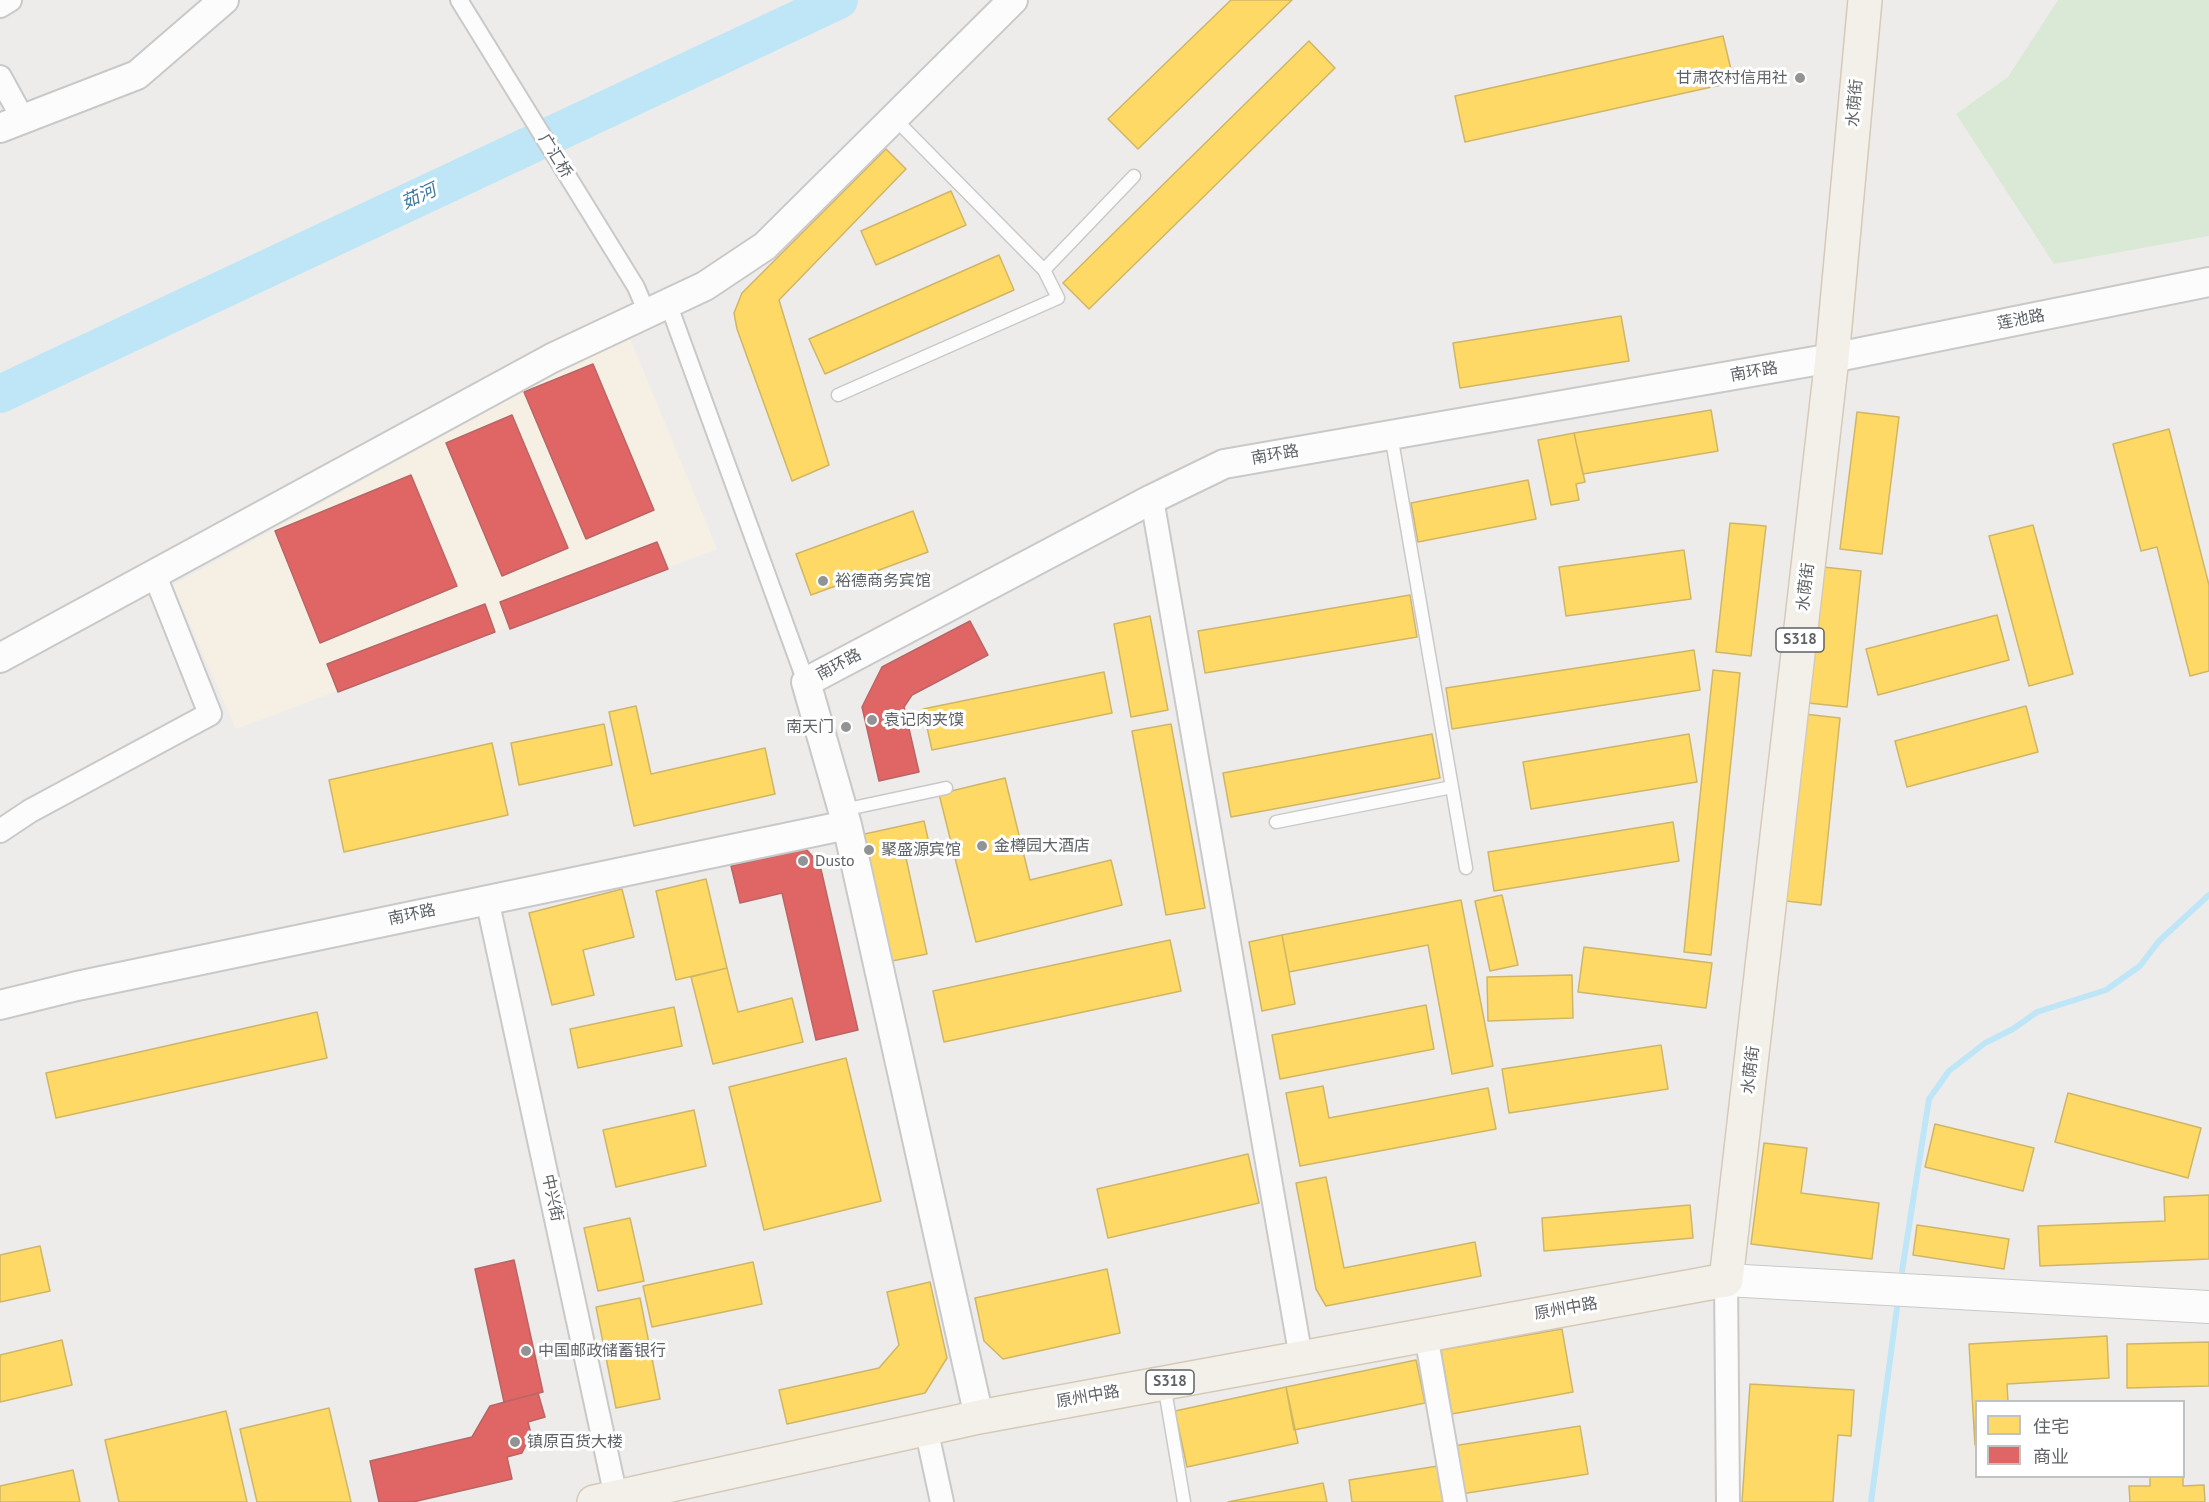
<!DOCTYPE html>
<meta charset="utf-8">
<style>
body{margin:0}
#map{position:relative;width:2209px;height:1502px;overflow:hidden;background:#eeecea;font-family:"PT Sans","Noto Sans SC",sans-serif}
canvas{display:block}
.legend{position:absolute;left:1975px;top:1400px;width:210px;height:78px;box-sizing:border-box;background:#fff;border:2px solid #bfc1c2;margin:0;padding:8px 10px;list-style:none;font-size:18px;color:#5f6367}
.legend li{display:flex;align-items:center;gap:12px;height:30px}
.legend b{width:30px;border:2px solid #bfc1c2}
</style>
<div id="map">
<canvas width="2209" height="1502"></canvas>
<ul class="legend">
<li><b style="height:16px;background:#ffd966"></b>住宅</li>
<li><b style="height:16px;background:#e06666"></b>商业</li>
</ul>
</div>
<script>
const context = document.querySelector('canvas').getContext('2d');
context.lineJoin = 'round';
function paint(path, color) { context.fillStyle = color; context.fill(path, 'evenodd'); }
const shape = rows => new Path2D(rows.map(r => 'M' + r).join(''));
function trace(path, color, width, dash) { context.strokeStyle = color; context.lineWidth = width; context.lineCap = dash ? 'butt' : 'round'; context.setLineDash(dash || []); context.stroke(path); }
function label(font, color, halo, rows, align = 'center') {
  context.font = font + ' "PT Sans","Noto Sans SC",sans-serif'; context.lineWidth = 6; context.setLineDash([]); context.textBaseline = 'middle'; context.strokeStyle = halo; context.fillStyle = color; for (const [text, x, y, turn = 0] of rows) {
    context.save(); context.translate(x, y); context.rotate((+turn || 0) * Math.PI / 180); context.textAlign = isNaN(turn) ? turn : align; if (halo) context.strokeText(text, 0, 0); context.fillText(text, 0, 0); context.restore();
  }
}
const commercial = shape([
 [628,334,717,549,236,729,173,585]
]);
const green = shape([
 [2058,0,2209,0,2209,236,2054,264,1956,114,2008,77]
]);
const homes = shape([
 [1231,0,1292,0,1138,149,1108,119,1231,0],
 [1723,36,1734,82,1465,142,1455,96,1723,36],
 [1309,41,1335,68,1089,309,1063,283,1309,41],
 [886,149,906,169,779,300,829,465,792,481,737,329,734,313,742,293,886,149],
 [951,191,966,225,876,265,861,231,951,191],
 [999,255,1014,290,825,374,809,339,999,255],
 [1621,316,1629,361,1460,388,1453,343,1621,316],
 [1711,410,1718,451,1583,474,1574,433,1711,410],
 [1857,412,1899,417,1882,554,1840,549,1857,412],
 [2169,429,2209,585,2209,671,2190,676,2157,547,2141,551,2113,444,2169,429],
 [1574,433,1585,482,1576,484,1579,500,1551,505,1538,440,1574,433],
 [1528,480,1536,519,1418,542,1411,503,1528,480],
 [913,511,928,552,811,595,796,554,913,511],
 [1730,523,1766,526,1751,656,1716,652,1730,523],
 [2033,525,2073,674,2029,686,1989,536,2033,525],
 [1684,550,1691,599,1566,616,1559,567,1684,550],
 [1823,567,1861,571,1847,707,1808,703,1823,567],
 [1410,595,1417,637,1205,673,1198,631,1410,595],
 [1997,615,2009,660,1878,695,1866,649,1997,615],
 [1150,616,1168,710,1131,717,1114,624,1150,616],
 [1694,650,1700,690,1452,729,1446,688,1694,650],
 [1713,670,1740,673,1711,955,1684,952,1713,670],
 [1104,672,1112,713,932,750,923,709,1104,672],
 [636,706,651,774,765,748,775,794,634,826,609,712,636,706],
 [2026,706,2038,752,1907,787,1895,741,2026,706],
 [1804,714,1840,718,1821,905,1786,901,1804,714],
 [604,724,612,765,519,785,511,743,604,724],
 [1171,724,1205,908,1166,915,1132,731,1171,724],
 [1432,734,1440,778,1231,817,1223,773,1432,734],
 [1689,734,1697,782,1531,809,1523,762,1689,734],
 [492,743,508,815,344,852,329,780,492,743],
 [1005,778,1030,880,1111,860,1122,905,976,942,939,794,1005,778],
 [924,821,931,852,906,858,927,954,887,962,860,835,924,821],
 [1673,822,1679,861,1494,891,1488,852,1673,822],
 [706,879,727,968,676,980,656,891,706,879],
 [622,889,634,937,583,950,594,995,552,1005,529,913,622,889],
 [1502,895,1518,965,1490,971,1475,901,1502,895],
 [1461,900,1493,1066,1452,1074,1428,945,1289,972,1282,935,1461,900],
 [1282,935,1295,1004,1262,1011,1249,942,1282,935],
 [1170,940,1181,991,944,1042,933,991,1170,940],
 [1584,947,1712,963,1706,1008,1578,992,1584,947],
 [727,968,738,1012,792,998,803,1042,713,1064,691,977,727,968],
 [1572,975,1573,1018,1488,1021,1487,977,1572,975],
 [1426,1005,1434,1049,1280,1079,1272,1035,1426,1005],
 [674,1007,682,1046,578,1068,570,1029,674,1007],
 [317,1012,327,1058,56,1118,46,1073,317,1012],
 [1661,1045,1668,1089,1509,1113,1502,1069,1661,1045],
 [846,1058,881,1201,764,1230,729,1087,846,1058],
 [1323,1086,1329,1118,1488,1088,1496,1129,1300,1166,1286,1093,1323,1086],
 [2068,1093,2201,1128,2188,1178,2055,1142,2068,1093],
 [694,1110,706,1166,616,1187,603,1130,694,1110],
 [1935,1124,2034,1148,2023,1191,1925,1167,1935,1124],
 [1764,1143,1807,1148,1801,1193,1879,1203,1872,1259,1751,1244,1764,1143],
 [1248,1154,1259,1203,1108,1238,1097,1189,1248,1154],
 [1326,1177,1344,1268,1475,1242,1481,1276,1326,1306,1316,1289,1296,1183,1326,1177],
 [2209,1195,2209,1259,2040,1266,2038,1226,2165,1221,2164,1197,2209,1195],
 [1690,1205,1693,1238,1544,1251,1542,1218,1690,1205],
 [630,1218,644,1281,598,1291,584,1228,630,1218],
 [1917,1225,2009,1239,2004,1269,1913,1255,1917,1225],
 [40,1246,50,1291,0,1302,0,1255,40,1246],
 [753,1262,762,1304,652,1327,643,1286,753,1262],
 [1107,1269,1120,1333,1003,1359,984,1341,975,1298,1107,1269],
 [930,1282,947,1358,925,1393,787,1424,779,1390,879,1368,899,1345,887,1292,930,1282],
 [640,1298,660,1399,616,1408,596,1307,640,1298],
 [1562,1329,1573,1392,1452,1414,1441,1350,1562,1329],
 [2107,1336,2109,1378,2007,1384,2008,1402,1976,1402,1975,1445,1969,1344,2107,1336],
 [62,1340,72,1385,0,1402,0,1355,62,1340],
 [2209,1342,2209,1386,2127,1388,2127,1344,2209,1342],
 [1416,1360,1425,1403,1294,1430,1286,1387,1416,1360],
 [1750,1384,1854,1390,1851,1436,1838,1435,1833,1502,1742,1502,1750,1384],
 [1286,1387,1298,1443,1187,1467,1175,1411,1286,1387],
 [329,1408,351,1502,257,1502,240,1429,329,1408],
 [226,1411,247,1502,119,1502,105,1440,226,1411],
 [1580,1426,1588,1474,1461,1494,1453,1446,1580,1426],
 [1438,1466,1444,1502,1352,1502,1349,1480,1438,1466],
 [73,1470,80,1502,0,1502,0,1486,73,1470],
 [2150,1476,2183,1476,2183,1486,2204,1485,2205,1502,2130,1502,2129,1486,2150,1486,2150,1476],
 [1323,1483,1327,1502,1228,1502,1323,1483]
]);
const shops = shape([
 [593,364,654,510,586,539,524,392,593,364],
 [512,415,568,548,502,576,446,443,512,415],
 [411,475,457,586,320,643,275,531,411,475],
 [657,542,668,569,510,629,500,602,657,542],
 [485,604,495,632,338,692,327,664,485,604],
 [970,621,988,655,912,695,904,707,919,772,879,781,862,707,882,667,970,621],
 [806,849,820,865,858,1030,816,1040,782,893,740,903,731,866,806,849],
 [514,1260,543,1392,504,1402,475,1269,514,1260],
 [538,1393,545,1417,528,1422,531,1434,522,1453,507,1457,512,1479,413,1502,379,1502,370,1461,472,1437,490,1406,538,1393]
]);
const stream = shape([
 [1902,1271,1929,1099,1949,1071,1985,1043,2013,1029,2037,1012,2106,990,2140,966,2159,941,2209,895],
 [1871,1502,1897,1308]
]);
const river = shape([
 [0,394,839,0]
]);
const service = shape([
 [1044,270,1134,176],
 [838,395,1058,298,1044,270,894,118],
 [1391,435,1466,868],
 [843,810,946,788],
 [1276,822,1452,787],
 [1164,1384,1184,1502]
]);
const pedestrian = shape([
 [459,0,636,287,647,313],
 [668,303,806,682]
]);
const minor = shape([
 [0,6,10,0],
 [0,77,23,119],
 [1152,499,1301,1358],
 [0,831,30,811,210,714,154,573],
 [487,899,616,1497],
 [1726,1280,1728,1502],
 [1426,1335,1455,1502],
 [926,1428,942,1502]
]);
const tertiary = shape([
 [0,128,137,75,224,0],
 [0,658,552,358,705,286,765,246,1013,0],
 [0,1005,77,986,847,825],
 [979,1417,847,825,806,682,1152,499,1224,464,1832,358,2209,282]
]);
const secondary = shape([
 [1726,1280,2209,1307]
]);
const primary = shape([
 [594,1502,979,1417,1726,1280,1832,358,1865,0]
]);
const markers = [
 [1800,78,6,"#919395"],
 [823,581,6,"#919395"],
 [872,720,6,"#919395"],
 [846,727,6,"#919395"],
 [982,846,6,"#919395"],
 [869,850,6,"#919395"],
 [803,861,6,"#919395"],
 [526,1351,6,"#919395"],
 [515,1442,6,"#919395"]
];
const shields = [
 [1800,640,48],
 [1170,1382,48]
];
const shieldNames = [
 ["S318",1800,640],
 ["S318",1170,1382]
];
const poiNames = [
 ["甘肃农村信用社",1788,78,"right"],
 ["裕德商务宾馆",835,581],
 ["袁记肉夹馍",884,720],
 ["南天门",834,727,"right"],
 ["金樽园大酒店",994,846],
 ["聚盛源宾馆",881,850],
 ["Dusto",815,861],
 ["中国邮政储蓄银行",538,1351],
 ["镇原百货大楼",527,1442]
];
const streetNames = [
 ["水荫街",1855,103,-85],
 ["广汇桥",555,156,58],
 ["莲池路",2021,320,-11],
 ["南环路",1754,372,-10],
 ["南环路",1275,455,-10],
 ["水荫街",1806,587,-83],
 ["南环路",839,665,-28],
 ["南环路",412,915,-12],
 ["水荫街",1751,1070,-83],
 ["中兴街",552,1198,78],
 ["原州中路",1566,1309,-10],
 ["原州中路",1088,1397,-10]
];
const waterNames = [
 ["茹河",419,197,-25]
];
paint(commercial, '#f6f0e4');
paint(green, '#dae9d6');
paint(homes, '#ffd966');
trace(homes, '#cfb666', 1.5);
paint(shops, '#e06666');
trace(shops, '#b96566', 1.5);
trace(stream, '#bfe6f7', 6);
trace(river, '#bfe6f7', 38);
trace(service, '#c9c9c9', 15);
trace(pedestrian, '#c9c9c9', 20);
trace(minor, '#c9c9c9', 26);
trace(tertiary, '#c9c9c9', 32);
trace(secondary, '#c8c9c9', 34);
trace(primary, '#d5cab8', 36);
trace(service, '#fcfcfc', 12);
trace(pedestrian, '#fcfcfc', 16);
trace(minor, '#fcfcfc', 22);
trace(tertiary, '#fcfcfc', 28);
trace(secondary, '#fcfcfc', 32);
trace(primary, '#f3f0e9', 33);
for (const [x, y, r, color] of markers) { const dot = new Path2D(); dot.arc(x, y, r, 0, 2 * Math.PI); context.fillStyle = color; context.fill(dot); trace(dot, '#fff', 2); }
for (const [x, y, w] of shields) { const box = new Path2D(); box.roundRect(x - w / 2, y - 12, w, 24, 4.5); context.fillStyle = '#fff'; context.fill(box); trace(box, '#5f6367', 1.5); }
label('bold 15px', '#5f6367', null, shieldNames);
label('16px', '#5f6367', '#fff', poiNames, 'left');
label('16px', '#5f6367', '#fff', streetNames);
label('italic 18px', '#40799e', '#fff', waterNames);
</script>
